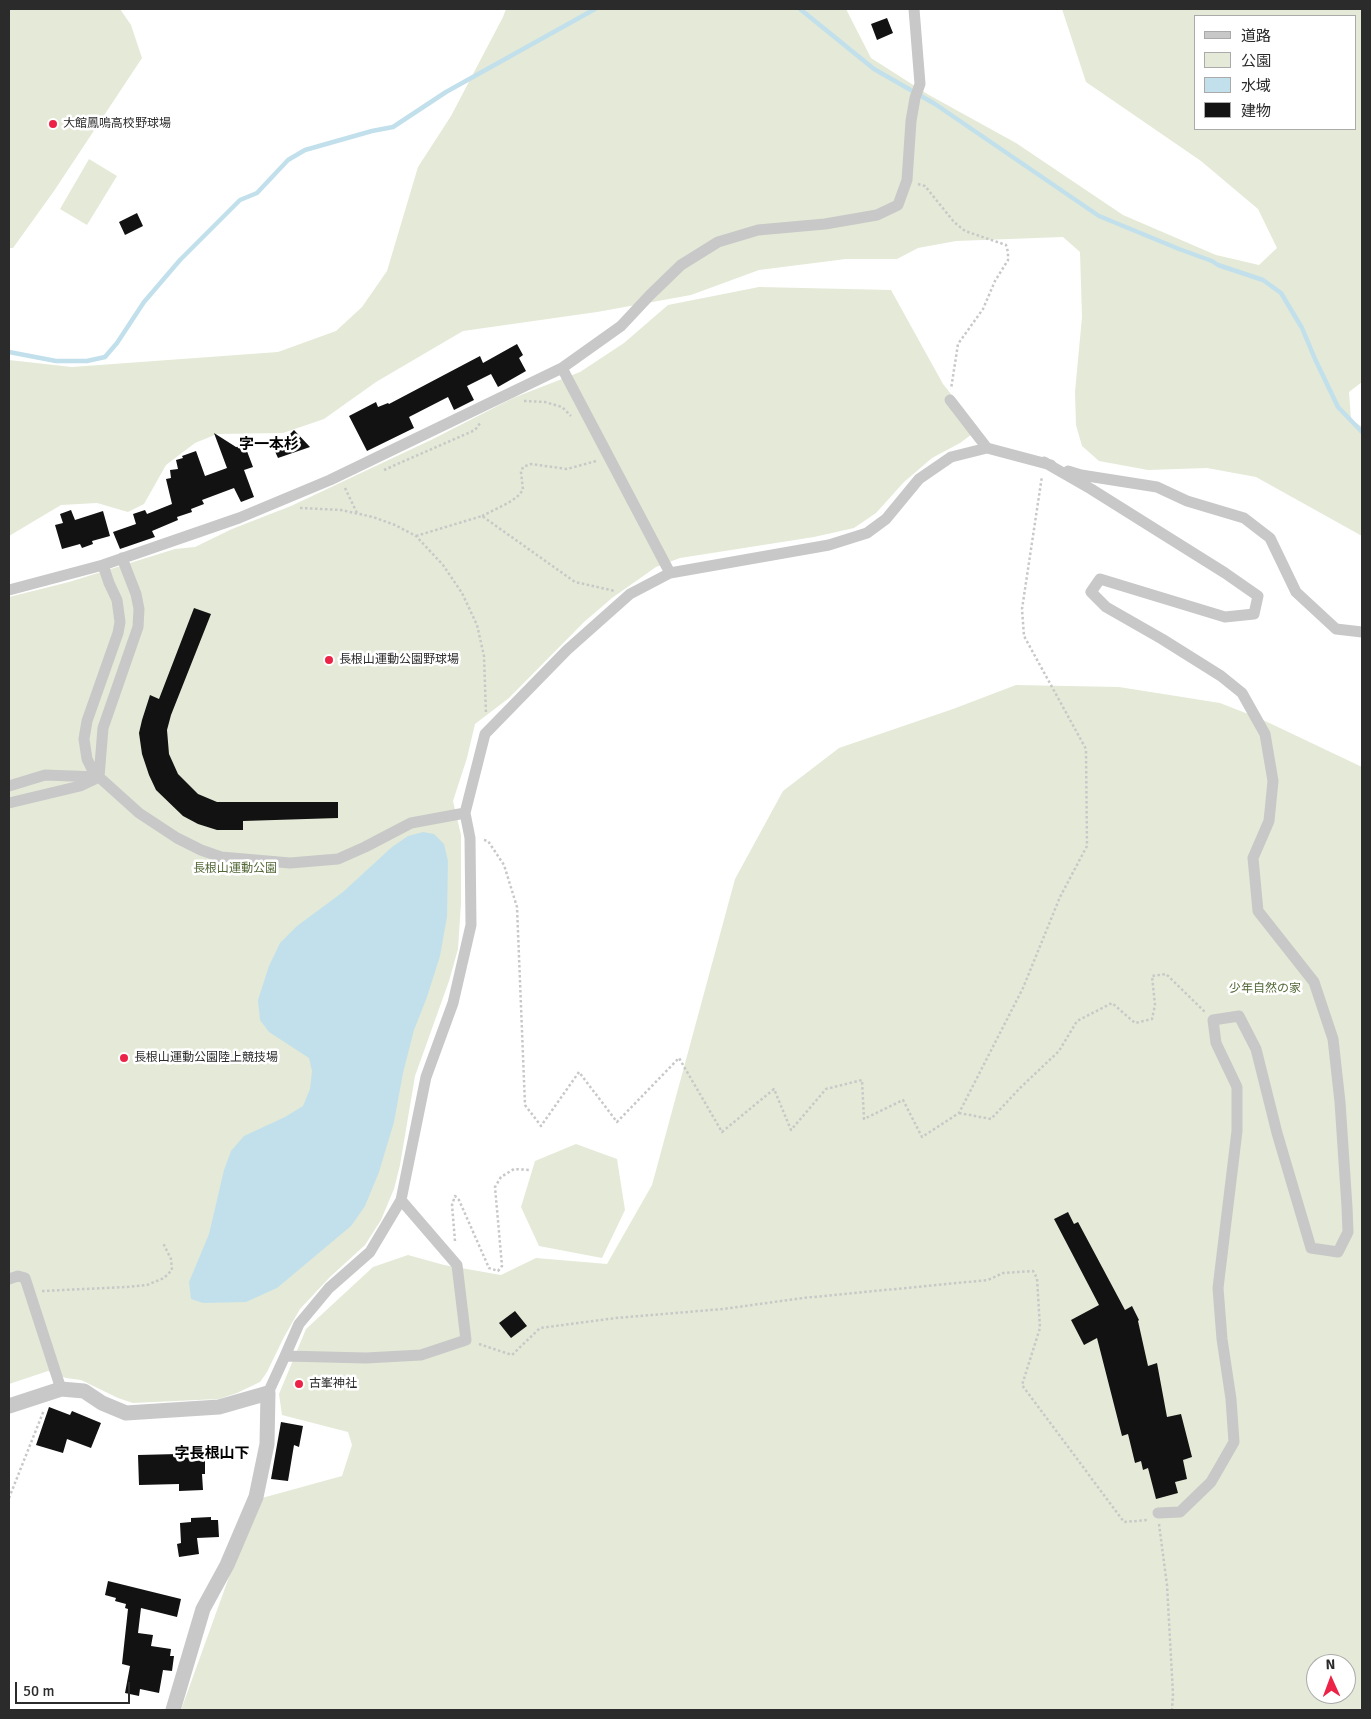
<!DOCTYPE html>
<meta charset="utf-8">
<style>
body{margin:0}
#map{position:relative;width:1371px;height:1719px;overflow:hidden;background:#fff;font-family:Signika,"Noto Sans JP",sans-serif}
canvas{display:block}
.frame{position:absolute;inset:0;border:10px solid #2b2b2b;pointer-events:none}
.legend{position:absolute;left:1194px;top:15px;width:162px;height:115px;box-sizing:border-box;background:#fff;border:1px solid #aaa;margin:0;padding:6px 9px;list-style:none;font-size:15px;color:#2b2b2b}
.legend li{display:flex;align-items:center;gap:10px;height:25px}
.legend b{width:25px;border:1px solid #aaa}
.north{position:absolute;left:1306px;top:1654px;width:50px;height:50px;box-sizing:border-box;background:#fff;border:1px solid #aaa;border-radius:50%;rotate:358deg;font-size:14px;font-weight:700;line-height:20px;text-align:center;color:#2b2b2b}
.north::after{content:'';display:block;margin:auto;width:18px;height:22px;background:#ec2347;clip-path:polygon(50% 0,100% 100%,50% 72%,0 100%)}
.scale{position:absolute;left:15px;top:1682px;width:115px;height:22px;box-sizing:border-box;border:2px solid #2b2b2b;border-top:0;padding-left:6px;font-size:15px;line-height:18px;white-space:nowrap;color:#2b2b2b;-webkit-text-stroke:4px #fff;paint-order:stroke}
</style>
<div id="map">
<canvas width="1371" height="1719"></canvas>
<div class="frame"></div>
<ul class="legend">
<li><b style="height:6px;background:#c8c8c8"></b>道路</li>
<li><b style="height:14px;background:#e4ead7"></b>公園</li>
<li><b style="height:14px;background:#c2e0ec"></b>水域</li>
<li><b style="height:14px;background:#121212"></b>建物</li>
</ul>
<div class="north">N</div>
<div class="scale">50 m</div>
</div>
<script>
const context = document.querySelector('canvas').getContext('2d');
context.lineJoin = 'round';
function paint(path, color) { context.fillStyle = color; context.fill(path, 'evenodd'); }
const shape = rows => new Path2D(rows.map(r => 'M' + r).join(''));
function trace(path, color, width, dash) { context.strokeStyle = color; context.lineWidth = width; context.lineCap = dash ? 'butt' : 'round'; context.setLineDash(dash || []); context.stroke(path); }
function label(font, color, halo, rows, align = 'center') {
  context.font = font + ' Signika,"Noto Sans JP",sans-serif'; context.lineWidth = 5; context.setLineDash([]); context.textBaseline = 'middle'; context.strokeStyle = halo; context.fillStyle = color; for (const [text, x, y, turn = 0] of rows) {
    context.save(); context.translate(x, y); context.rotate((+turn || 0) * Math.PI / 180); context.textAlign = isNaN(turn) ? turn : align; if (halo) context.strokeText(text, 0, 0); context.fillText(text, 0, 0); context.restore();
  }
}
const green = shape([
 [9,9,120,9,131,25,142,58,54,191,13,248,9,248],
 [506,9,846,9,871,58,929,95,1016,143,1123,215,1216,255,1259,265,1277,248,1258,209,1201,161,1086,82,1062,9,1362,9,1362,382,1349,392,1351,419,1362,427,1362,536,1256,477,1207,468,1148,470,1099,461,1082,446,1076,425,1075,392,1082,317,1080,252,1063,237,956,241,918,248,897,259,846,259,759,270,691,295,597,312,463,331,376,382,324,419,283,433,217,434,195,443,166,465,144,504,128,512,97,503,61,505,9,536,9,360,72,367,278,352,336,331,362,307,387,271,418,167,451,116,503,17],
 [1195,16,1355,16,1355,129,1195,129],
 [89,159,117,176,87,225,60,209],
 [759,287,891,290,943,384,979,429,960,443,932,458,904,482,876,513,854,528,814,537,680,558,656,567,612,598,584,622,509,698,475,724,467,758,453,801,461,835,461,903,458,949,449,981,415,1076,400,1165,394,1189,381,1220,365,1245,330,1277,300,1309,284,1337,267,1372,260,1382,237,1393,219,1399,133,1403,118,1398,81,1380,66,1378,48,1371,9,1384,9,597,69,582,175,549,195,547,232,529,291,506,433,439,513,398,580,372,624,343,668,305],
 [1016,685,1119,687,1220,703,1261,719,1362,767,1362,1710,181,1710,229,1577,262,1498,342,1476,352,1445,348,1432,282,1415,279,1394,306,1329,373,1267,408,1255,444,1265,501,1275,536,1258,607,1264,652,1185,735,879,783,791,839,748,953,709],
 [1316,1664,1346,1664,1346,1694,1316,1694],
 [576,1144,617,1159,625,1210,602,1258,539,1246,521,1207,535,1161]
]);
const water = shape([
 [423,832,434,834,444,844,448,861,447,917,440,956,427,997,414,1030,403,1073,394,1122,379,1172,365,1206,351,1226,277,1288,246,1302,203,1303,191,1299,189,1282,209,1234,224,1170,231,1151,244,1136,285,1117,303,1106,310,1089,312,1071,309,1058,269,1032,260,1020,258,1000,269,966,280,943,297,926,343,892,392,847,408,836]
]);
const stream = shape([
 [800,9,874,69,935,104,1099,216,1179,249,1212,261,1218,265,1263,280,1281,293,1302,328,1315,359,1338,407,1362,432],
 [9,352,56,361,87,361,105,357,117,343,144,302,180,260,240,200,257,193,288,160,305,150,372,131,393,127,446,92,595,9]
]);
const building = shape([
 [887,18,893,33,877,40,871,24],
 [137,213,143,226,125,235,119,222],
 [517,344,523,355,519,358,526,371,498,387,491,374,467,386,474,400,454,410,448,397,409,417,414,428,367,451,349,416,376,402,378,407,388,403,389,404,480,356,483,363],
 [294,430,310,447,278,458,272,445,279,445],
 [214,433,236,447,245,446,253,467,244,470,254,497,241,502,234,488,202,500,204,504,191,509,192,512,177,517,178,520,152,531,155,537,120,549,113,532,136,524,133,514,145,510,147,514,172,504,166,479,171,478,170,470,178,469,176,460,183,458,182,456,196,451,205,476,227,468],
 [71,510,75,520,103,511,110,536,92,541,93,544,82,548,80,544,62,549,55,525,63,523,60,514],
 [194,608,211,614,171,715,167,730,169,754,178,774,198,794,217,802,338,802,338,818,243,821,243,830,217,830,198,824,183,816,156,790,149,775,142,754,139,733,142,720,150,695,159,699],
 [1068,1212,1074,1224,1078,1222,1125,1310,1132,1306,1139,1320,1138,1321,1148,1366,1157,1363,1167,1417,1181,1414,1192,1457,1183,1460,1187,1479,1175,1482,1178,1493,1156,1499,1148,1468,1143,1470,1141,1461,1135,1463,1128,1434,1122,1436,1097,1338,1084,1345,1071,1320,1099,1305,1054,1219],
 [515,1311,527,1326,511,1338,499,1323],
 [49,1407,70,1415,72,1411,101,1423,91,1448,67,1439,63,1453,36,1445],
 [281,1422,303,1426,299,1447,294,1445,288,1481,271,1479],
 [205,1447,205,1474,202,1474,203,1490,179,1491,179,1484,139,1485,138,1455,178,1454,178,1448],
 [211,1517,211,1520,218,1520,219,1537,197,1538,199,1554,179,1557,177,1544,181,1543,180,1523,191,1522,191,1518],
 [108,1581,181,1599,177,1617,141,1608,138,1633,153,1635,151,1646,171,1649,170,1656,174,1656,172,1671,163,1670,159,1693,140,1689,139,1696,125,1693,130,1666,122,1664,128,1609,125,1608,126,1604,115,1601,116,1598,105,1595]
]);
const path = shape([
 [918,184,925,186,954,222,965,231,1006,245,1008,252,1008,260,995,281,983,309,958,344,951,389],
 [524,401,545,402,562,407,571,416],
 [384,470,475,430,481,422],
 [345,488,357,513],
 [300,508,341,510,373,517,395,525,416,536,443,565,462,593,477,625,484,656,486,714],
 [482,516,508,503,517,497,523,490,521,472,523,467,531,464,567,469,596,461],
 [416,536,482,516,575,582,615,591],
 [484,840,488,841,504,865,517,907,525,1105,541,1126,579,1072,617,1122,679,1058,722,1132,774,1089,791,1130,826,1089,862,1080,864,1119,903,1100,922,1137,959,1113,1023,988,1060,897,1087,846,1086,749,1024,636,1022,609,1042,476],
 [959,1113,991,1119,1020,1088,1059,1051,1077,1021,1112,1003,1135,1023,1152,1019,1155,1005,1152,976,1166,974,1205,1012],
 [455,1241,452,1205,455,1196,459,1200,489,1268,498,1271,502,1266,495,1187,501,1177,514,1169,530,1170],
 [42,1291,127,1287,147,1285,164,1278,172,1270,171,1259,163,1243],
 [479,1344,512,1355,540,1328,616,1318,723,1309,803,1298,988,1280,1003,1273,1033,1271,1037,1278,1040,1328,1022,1385,1124,1522,1148,1520],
 [9,1498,44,1410],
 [1159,1524,1167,1585,1173,1694,1172,1710]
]);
const minor = shape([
 [562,368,670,573],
 [950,400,987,448],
 [1044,462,1091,489,1225,573,1258,596,1254,614,1225,617,1100,579,1091,592,1106,607,1162,639,1221,676,1242,693,1265,734,1273,781,1269,821,1253,858,1258,911,1314,982,1333,1039,1340,1102,1347,1207,1348,1232,1338,1252,1311,1248,1277,1133,1256,1049,1239,1016,1213,1020,1216,1043,1237,1087,1237,1131,1218,1288,1222,1339,1231,1399,1234,1442,1211,1482,1180,1512,1158,1513],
 [1068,471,1081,475,1157,487,1187,501,1244,518,1270,538,1296,592,1336,629,1362,632],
 [9,590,103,565,239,518,330,480,562,368,621,326,650,295,681,265,718,242,758,230,825,224,877,215,898,205,907,180,911,121,915,98,920,84,914,9],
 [99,777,139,813,177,838,201,850,221,857,290,863,338,859,365,847,411,823,465,813],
 [99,777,103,728,138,627,139,609,136,594,122,558],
 [9,786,45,775,99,777,92,769,87,759,84,739,87,721,118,633,120,622,117,600,109,583,103,565],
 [9,803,80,786,97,778],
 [9,1279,18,1276,25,1278,61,1389],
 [285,1356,299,1324,329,1288,370,1252,401,1200,426,1077,453,1003,471,925,470,838,465,813,485,734,567,650,630,594,670,573,829,545,867,533,886,519,919,479,951,457,987,448,1051,465],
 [268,1393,285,1356,366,1358,421,1355,466,1340,457,1265,401,1200]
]);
const tertiary = shape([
 [9,1406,61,1389,84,1391,102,1403,126,1413,219,1407,268,1393,267,1444,256,1497,227,1565,203,1609,173,1710]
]);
const markers = [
 [53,124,5,"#ec2347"],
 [329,660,5,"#ec2347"],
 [124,1058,5,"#ec2347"],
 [299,1384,5,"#ec2347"]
];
const poiNames = [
 ["大館鳳鳴高校野球場",63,124],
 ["長根山運動公園野球場",339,660],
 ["長根山運動公園陸上競技場",134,1058],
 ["古峯神社",309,1384]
];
const parkNames = [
 ["長根山運動公園",235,869],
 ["少年自然の家",1265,989]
];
const quarterNames = [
 ["字一本杉",269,445],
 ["字長根山下",212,1454]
];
paint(green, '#e4ead7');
paint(water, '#c2e0ec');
trace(stream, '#c2e0ec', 4.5);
paint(building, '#121212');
trace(path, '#c8c8c8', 2.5, [2.5, 2.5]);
trace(minor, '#c8c8c8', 11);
trace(tertiary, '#c8c8c8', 15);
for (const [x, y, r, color] of markers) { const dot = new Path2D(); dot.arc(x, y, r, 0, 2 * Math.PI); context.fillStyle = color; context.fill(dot); trace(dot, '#fff', 2); }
label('12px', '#2b2b2b', '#fff', poiNames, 'left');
label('12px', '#536838', '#fff', parkNames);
label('bold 15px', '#000', '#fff', quarterNames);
</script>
